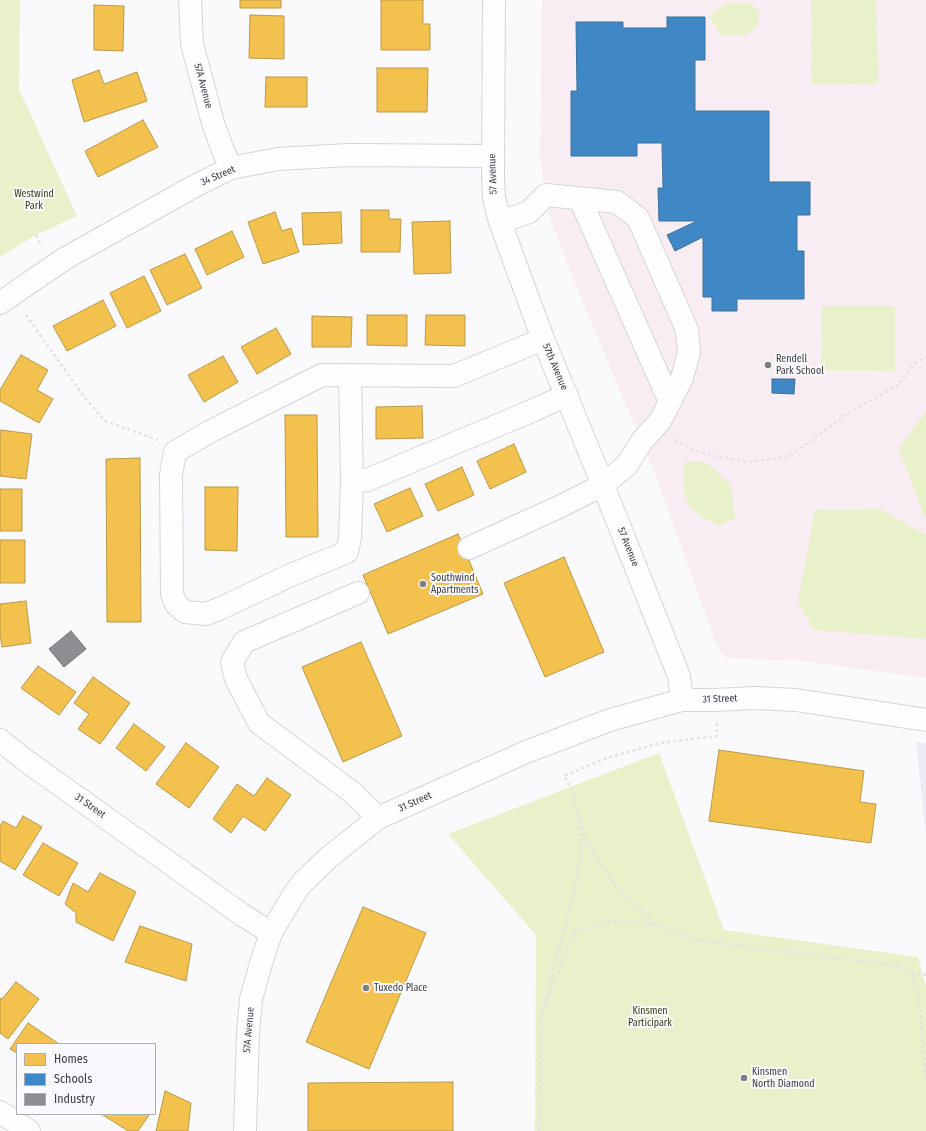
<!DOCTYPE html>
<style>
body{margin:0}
#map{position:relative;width:926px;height:1131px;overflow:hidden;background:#fafafd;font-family:"Fira Sans Condensed",sans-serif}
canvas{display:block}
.legend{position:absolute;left:16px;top:1043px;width:140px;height:72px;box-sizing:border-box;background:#f9f9fe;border:1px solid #adaeb2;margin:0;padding:5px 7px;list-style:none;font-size:12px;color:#3c3d3f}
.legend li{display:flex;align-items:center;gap:8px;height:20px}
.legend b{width:20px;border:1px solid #adaeb2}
</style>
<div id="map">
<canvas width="926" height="1131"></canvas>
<ul class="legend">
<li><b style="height:11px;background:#f2c14e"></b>Homes</li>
<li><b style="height:11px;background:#3f88c5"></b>Schools</li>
<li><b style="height:11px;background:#8d8d92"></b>Industry</li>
</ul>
</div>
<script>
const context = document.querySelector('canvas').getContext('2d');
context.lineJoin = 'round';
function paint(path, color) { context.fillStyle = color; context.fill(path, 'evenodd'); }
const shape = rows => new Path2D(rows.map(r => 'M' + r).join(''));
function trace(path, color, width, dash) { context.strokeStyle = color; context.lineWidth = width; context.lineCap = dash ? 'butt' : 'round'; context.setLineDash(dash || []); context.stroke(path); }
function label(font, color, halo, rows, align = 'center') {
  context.font = font + ' "Fira Sans Condensed",sans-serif'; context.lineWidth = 4; context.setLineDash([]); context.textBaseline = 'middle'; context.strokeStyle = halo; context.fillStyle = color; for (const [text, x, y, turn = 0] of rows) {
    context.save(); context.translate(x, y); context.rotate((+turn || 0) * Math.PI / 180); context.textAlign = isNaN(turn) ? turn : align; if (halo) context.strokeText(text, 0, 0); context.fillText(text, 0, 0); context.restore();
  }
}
const built = shape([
 [916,742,926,743,926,836]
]);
const education = shape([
 [542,0,926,0,926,678,802,661,726,658,716,643,654,471,586,310,549,216,540,158]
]);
const green = shape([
 [0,0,20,0,19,89,77,216,36,235,0,257],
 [811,0,876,0,878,84,812,85],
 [726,3,750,3,760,12,756,27,745,35,721,35,709,16],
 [822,306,895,306,895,371,821,370],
 [926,411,926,517,925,517,899,449],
 [684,462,706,462,731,485,735,518,719,526,702,517,690,509,684,490],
 [880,509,926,535,926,639,814,630,798,602,815,510],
 [659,753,724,930,918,957,926,987,926,1131,535,1131,536,935,448,834]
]);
const homes = shape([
 [240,0,281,0,281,8,240,8,240,0],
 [381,0,423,0,423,24,430,24,430,50,381,50,381,0],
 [94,5,124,6,123,51,94,50,94,5],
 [250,15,284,16,284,59,249,58,250,15],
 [377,68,428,68,427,112,377,112,377,68],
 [99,70,104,84,137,72,147,101,84,122,72,80,99,70],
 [266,77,307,77,307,107,265,107,266,77],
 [143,120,158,147,98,177,85,151,143,120],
 [361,210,389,210,389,219,401,219,400,252,361,252,361,210],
 [275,212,282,231,291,228,299,252,263,264,248,222,275,212],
 [341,212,342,243,303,245,302,213,341,212],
 [450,221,451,273,414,274,412,222,450,221],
 [232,231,244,257,207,275,195,249,232,231],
 [185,254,202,288,167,305,150,270,185,254],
 [144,276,161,311,127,328,110,293,144,276],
 [103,300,116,326,67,351,53,326,103,300],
 [367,315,407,315,407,346,367,345,367,315],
 [426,315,465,315,465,346,425,345,426,315],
 [312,316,352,317,351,347,312,347,312,316],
 [276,328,291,354,257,374,241,347,276,328],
 [21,355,48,370,37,390,53,399,39,423,0,401,0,390,21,355],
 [223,356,238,382,204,402,188,375,223,356],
 [422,406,423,438,376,439,376,407,422,406],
 [285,415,317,415,318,537,286,537,285,415],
 [1,430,32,434,26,479,0,476,0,438,1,430],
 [514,444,526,472,490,489,477,461,514,444],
 [140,458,141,622,107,622,106,459,140,458],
 [462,467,474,495,438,511,425,484,462,467],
 [205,487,238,487,237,551,205,550,205,487],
 [410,488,423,516,387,532,374,504,410,488],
 [0,489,22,489,22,531,0,531,0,489],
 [458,534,483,594,388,634,363,575,458,534],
 [0,540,25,540,25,583,0,583,0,540],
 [564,557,604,652,545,677,504,583,564,557],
 [26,601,31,643,2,647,0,634,0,604,26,601],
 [361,642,402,736,343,762,302,667,361,642],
 [38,666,76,692,59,715,21,688,38,666],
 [93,677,130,703,100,744,78,729,89,714,74,703,93,677],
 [134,724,165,747,146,771,116,748,134,724],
 [186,743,219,767,189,808,156,784,186,743],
 [719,750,864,771,860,802,876,804,871,843,709,821,719,750],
 [267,778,291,795,265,831,243,816,231,833,213,819,237,784,254,796,267,778],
 [23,816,42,827,15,870,0,861,0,826,3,821,16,828,23,816],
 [43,843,78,863,59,896,23,875,43,843],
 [100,873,136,892,113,941,76,922,76,913,65,904,73,883,88,892,100,873],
 [363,907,426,933,369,1069,306,1042,363,907],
 [140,926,192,944,186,981,125,962,140,926],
 [16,982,39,999,8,1039,0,1033,0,998,2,999,16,982],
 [28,1023,59,1044,17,1044,17,1053,10,1049,28,1023],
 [453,1082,453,1131,308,1131,308,1083,453,1082],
 [165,1091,191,1103,188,1131,156,1131,165,1091],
 [103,1114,147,1114,149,1115,138,1131,128,1131,103,1115,103,1114]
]);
const schools = shape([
 [667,17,705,17,705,60,695,60,695,111,769,111,769,182,810,182,810,215,797,215,797,251,804,251,804,299,737,299,737,311,712,311,712,297,703,297,703,237,675,251,667,235,697,221,659,221,658,188,663,188,662,143,637,143,637,156,571,156,571,91,577,91,576,22,623,22,623,28,667,28,667,17],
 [772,379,795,379,794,394,772,393,772,379]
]);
const industry = shape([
 [71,631,86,649,64,667,49,649,71,631]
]);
const path = shape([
 [36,235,40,243],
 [26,315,85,398,105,421,158,440],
 [675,440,696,451,710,455,749,462,790,456,847,414,898,385,914,364,926,357],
 [578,814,572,789,564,776,607,758,660,743,717,736,717,722],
 [655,924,695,939,739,946,895,965,911,973,918,991,926,1080],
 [911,973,926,975],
 [539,1131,541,1015,575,889,581,846,578,814,585,839,615,886,655,924,607,921,574,933,541,1015]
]);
const minor = shape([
 [190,0,192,44,213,123,222,148,231,168],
 [494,0,493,177,494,198,500,222,543,339,603,485,679,676,682,700],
 [580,199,670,402],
 [0,303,64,259,193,187,231,168,278,159,348,155,493,156],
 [350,375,352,482,350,538,347,552,291,575,219,609,206,614,185,612,176,604,172,594,171,475,175,452,211,431,322,375,454,376,543,339],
 [352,482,367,480,534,410,567,395],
 [469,548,559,507,603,485,627,465,642,441,660,421,682,378,689,352,687,330,638,218,617,202,546,195,529,212,500,222],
 [358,593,244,642,232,662,236,679,259,723,353,793,378,818],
 [0,740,25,760,241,914,271,933],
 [0,1112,29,1131],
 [245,1131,248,1032,251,999,262,960,271,933,294,894,302,883,328,858,378,818,526,752,610,720,682,700,715,700,755,698,796,700,926,720]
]);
const markers = [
 [768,365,4,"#7e7f82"],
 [423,584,4,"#7e7f82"],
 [366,988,4,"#7e7f82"],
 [744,1078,4,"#7e7f82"]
];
const streetNames = [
 ["57A Avenue",203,86,75],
 ["57 Avenue",493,174,-92],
 ["34 Street",218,176,-23],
 ["57th Avenue",555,367,67],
 ["57 Avenue",628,547,68],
 ["31 Street",720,699,-2],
 ["31 Street",415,802,-24],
 ["31 Street",90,806,35],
 ["57A Avenue",249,1030,-85]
];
const parkNames = [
 ["Westwind",34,194],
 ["Park",34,206],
 ["Kinsmen",650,1011],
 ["Participark",650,1023]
];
const poiNames = [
 ["Rendell",776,359],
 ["Park School",776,371],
 ["Southwind",431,578],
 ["Apartments",431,590],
 ["Tuxedo Place",374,988],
 ["Kinsmen",752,1072],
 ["North Diamond",752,1084]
];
paint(built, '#ececf4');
paint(education, '#f8edf2');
paint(green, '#e8f1ca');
paint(homes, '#f2c14e');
trace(homes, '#bb994a', 1);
paint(schools, '#3f88c5');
trace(schools, '#3e729d', 1);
paint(industry, '#8d8d92');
trace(industry, '#757579', 1);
trace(minor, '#d4d5d8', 24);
trace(path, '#e3e3e4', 2.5, [3, 3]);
trace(minor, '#fefeff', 22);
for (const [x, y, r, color] of markers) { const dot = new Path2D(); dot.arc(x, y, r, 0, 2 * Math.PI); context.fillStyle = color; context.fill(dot); trace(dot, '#f9f9fe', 1.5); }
label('10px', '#3c3d3f', '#f9f9fe', streetNames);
label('10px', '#383e17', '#f9f9fe', parkNames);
label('10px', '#3c3d3f', '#f9f9fe', poiNames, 'left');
</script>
